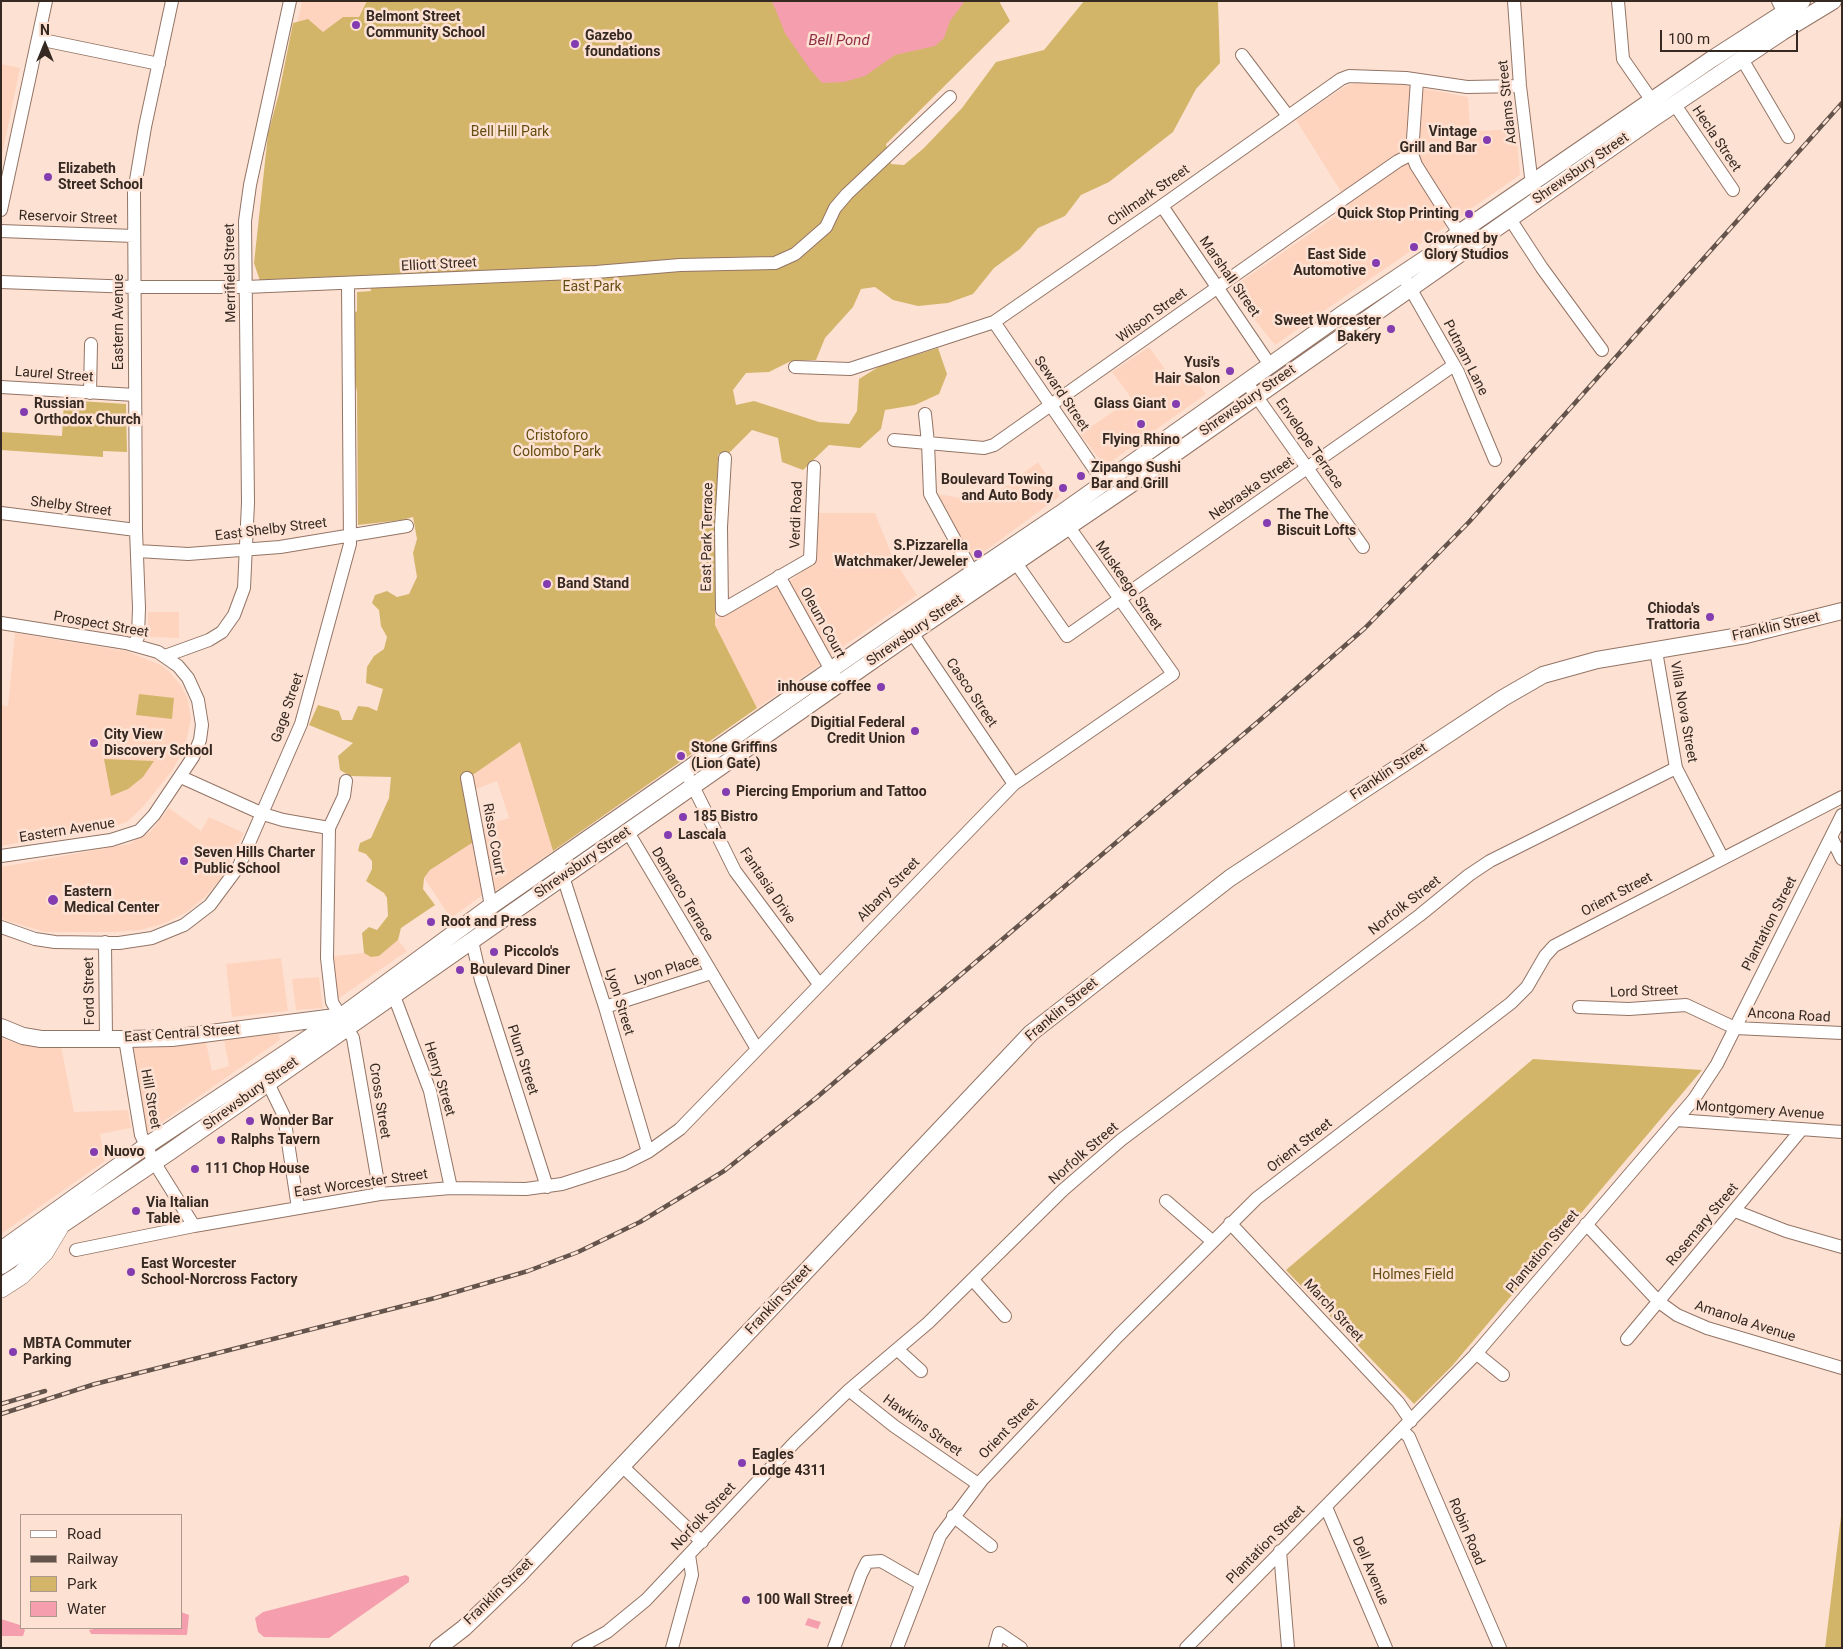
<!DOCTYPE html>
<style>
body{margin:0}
#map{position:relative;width:1843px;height:1649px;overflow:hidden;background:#fde2d4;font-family:Roboto,sans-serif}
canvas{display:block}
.frame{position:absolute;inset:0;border:2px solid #352922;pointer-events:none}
.legend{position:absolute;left:20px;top:1514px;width:162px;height:115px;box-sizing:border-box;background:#fde2d4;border:1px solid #ad988d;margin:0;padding:6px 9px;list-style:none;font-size:15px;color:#352922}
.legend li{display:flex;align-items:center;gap:10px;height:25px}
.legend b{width:25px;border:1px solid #ad988d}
.north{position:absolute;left:20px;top:20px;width:50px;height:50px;-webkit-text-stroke:4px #fde2d4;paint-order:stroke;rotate:0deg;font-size:14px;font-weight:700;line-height:20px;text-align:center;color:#352922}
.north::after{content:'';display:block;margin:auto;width:18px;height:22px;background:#352922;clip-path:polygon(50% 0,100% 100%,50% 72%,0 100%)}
.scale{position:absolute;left:1660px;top:30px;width:138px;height:22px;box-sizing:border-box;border:2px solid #352922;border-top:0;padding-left:6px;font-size:15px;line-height:18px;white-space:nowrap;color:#352922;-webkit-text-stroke:4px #fde2d4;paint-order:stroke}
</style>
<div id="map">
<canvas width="1843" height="1649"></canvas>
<div class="frame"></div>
<ul class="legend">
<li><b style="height:6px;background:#fff"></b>Road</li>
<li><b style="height:6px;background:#64544c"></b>Railway</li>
<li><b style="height:14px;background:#d3b56a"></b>Park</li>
<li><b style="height:14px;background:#f59fae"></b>Water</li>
</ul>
<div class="north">N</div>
<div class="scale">100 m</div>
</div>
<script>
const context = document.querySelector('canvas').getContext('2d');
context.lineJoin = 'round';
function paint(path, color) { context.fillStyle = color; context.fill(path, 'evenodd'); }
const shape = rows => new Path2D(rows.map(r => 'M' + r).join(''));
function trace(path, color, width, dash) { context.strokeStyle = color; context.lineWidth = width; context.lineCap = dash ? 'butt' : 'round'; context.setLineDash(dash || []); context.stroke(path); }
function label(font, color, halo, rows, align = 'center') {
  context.font = font + ' Roboto,sans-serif'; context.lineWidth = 5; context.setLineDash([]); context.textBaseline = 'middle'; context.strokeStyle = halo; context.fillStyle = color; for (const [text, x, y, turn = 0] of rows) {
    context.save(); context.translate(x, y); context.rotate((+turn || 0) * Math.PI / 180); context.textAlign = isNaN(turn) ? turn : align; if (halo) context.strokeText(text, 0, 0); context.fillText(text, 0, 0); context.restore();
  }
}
const built = shape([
 [302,1,424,1,281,94],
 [1,64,20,68,1,160],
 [1356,83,1404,85,1468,97,1470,126,1476,131,1516,129,1520,175,1275,345,1230,289,1350,206,1296,120,1344,87],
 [1149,347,1173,380,1189,372,1206,394,1105,466,1080,434,1132,399,1112,372],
 [1038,462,1060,496,973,560,937,494,985,502],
 [816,513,875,513,894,560,917,595,831,655,788,582,802,572,811,562],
 [780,581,823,663,757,708,715,625,715,620],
 [148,612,179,612,179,638,148,637],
 [15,633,126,651,161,665,171,673,182,687,188,700,191,718,185,748,172,771,142,808,127,822,115,826,1,846,1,705,8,706],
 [520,741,553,851,494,892,481,826,509,818,497,781,474,790,471,776],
 [169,808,201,831,209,817,244,833,222,877,206,896,187,912,165,923,141,930,116,932,45,932,4,920,1,916,1,867,129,844,151,831],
 [475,841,484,894,451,918,424,878,430,870],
 [398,940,407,951,338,999,333,956,364,953,371,956,379,956],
 [281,958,288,1011,232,1017,226,964],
 [319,977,323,1008,296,1010,292,979],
 [279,1034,280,1040,145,1134,131,1046,206,1042,212,1071,229,1066,224,1040],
 [1,1038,26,1046,61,1046,74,1112,128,1110,131,1128,100,1134,105,1161,1,1234]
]);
const green = shape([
 [367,1,999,1,1010,21,886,144,891,164,904,165,924,148,962,108,996,62,1044,50,1084,1,1218,1,1220,63,1196,89,1173,132,1109,182,1081,195,1065,216,1038,228,1020,249,994,268,973,294,948,303,918,306,893,300,875,287,861,289,853,307,825,338,816,360,791,361,769,372,746,373,733,390,736,405,754,401,819,422,849,424,857,411,859,379,880,366,938,348,947,374,939,394,915,405,885,410,881,429,860,448,829,445,803,470,782,462,778,438,752,430,729,453,718,454,715,625,757,708,553,851,520,742,464,781,475,841,430,870,424,878,423,889,435,905,401,928,398,940,379,956,371,957,364,953,362,933,369,927,377,930,388,916,387,898,384,893,366,881,372,869,372,861,366,854,358,851,360,843,371,838,389,798,391,777,350,776,340,770,338,756,353,743,309,725,318,705,339,711,342,720,352,720,358,706,368,707,377,711,383,689,366,683,367,667,374,656,384,649,387,637,381,626,379,610,372,603,375,595,387,591,397,597,409,594,417,577,413,553,417,539,413,517,402,520,358,525,357,392,353,370,354,313,357,311,357,292,371,291,370,285,260,281,254,263,268,134,279,93,293,23,308,19,323,32,343,17,359,17],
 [64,400,126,404,127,452,103,451,103,457,1,450,1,432,62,436],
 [139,694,174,698,172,719,136,715],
 [104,759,154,761,143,777,128,789,111,796],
 [1533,1059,1702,1070,1452,1366,1414,1404,1286,1270],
 [1842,1508,1842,1648,1825,1648]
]);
const water = shape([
 [772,1,965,1,950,21,944,38,935,46,895,55,865,76,844,82,822,83,809,68,785,33],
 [406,1575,409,1577,409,1582,329,1638,264,1637,258,1632,255,1618,263,1612],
 [181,1612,189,1615,187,1635,91,1634,89,1630,98,1628,181,1628],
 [808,1618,821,1622,818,1629,805,1625],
 [1,1619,20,1625,25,1630,23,1636,1,1636]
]);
const minor = shape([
 [1514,1,1520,86,1532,185,1535,189],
 [1618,1,1623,59,1657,108],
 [1778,1,1784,13],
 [38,39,159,64],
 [1242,55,1288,116],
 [1742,59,1788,137],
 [1417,80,1412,154,1416,165,1459,233],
 [1675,105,1733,190],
 [1162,206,1270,365],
 [1,210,46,1],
 [1510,219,1542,268,1602,350],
 [1,231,134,236],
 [1406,281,1458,372,1495,460],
 [1,282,134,287,246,287,596,272,680,265,775,263,795,254,826,227,835,208,847,194,950,97],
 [994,322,1104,483],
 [795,367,850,369,994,322,1156,210,1341,79,1349,76,1406,78,1467,87,1520,86],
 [1247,383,1363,547],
 [1,387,135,395],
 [90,393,91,344],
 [925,414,928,443,930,494,973,573],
 [894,440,984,448,994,445,1296,232,1398,161,1412,154],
 [725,458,721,527,722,610,810,559,814,467],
 [1,513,136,530],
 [138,551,188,554,280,547,407,526],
 [1016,563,1067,636,1454,365],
 [779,576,835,677],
 [1,623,126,643,158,652,178,666,188,678,198,700,202,725,200,740,193,757,154,815,139,831,111,840,1,856],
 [908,627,1014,784],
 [134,644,138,637,139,608,136,530,134,192,145,127,172,1],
 [1656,651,1676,768,1722,857],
 [165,656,209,640,222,632,234,615,244,588,248,503,245,221,250,185,290,1],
 [181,777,263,814,283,820,329,828],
 [467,778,491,906],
 [690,780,735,871,819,984],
 [346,781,344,796,329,828,327,958,332,1002,353,1038,380,1194],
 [628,832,757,1049],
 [1831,837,1842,859],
 [558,861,605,1007,648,1152],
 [1,927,35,939,55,942,119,943,152,938,184,925,210,905,239,866,301,724,350,544,348,284],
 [472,941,481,980,547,1187],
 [105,942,106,1039],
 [391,988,430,1091,451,1188],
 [605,1007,711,973],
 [1579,1007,1629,1009,1686,1005,1735,1028,1842,1033],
 [125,1039,141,1135,154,1162,194,1226],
 [268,1083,284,1116,298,1208],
 [1676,1120,1842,1132],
 [1166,1201,1212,1241],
 [1735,1211,1786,1231,1842,1247],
 [1230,1223,1398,1402,1411,1421],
 [1586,1224,1659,1302,1677,1315,1707,1328,1842,1368],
 [76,1250,194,1226,380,1194,451,1188,526,1189,562,1184,624,1164,648,1152,680,1129,1014,784,1173,674,1064,520],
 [973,1280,1005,1316],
 [1627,1339,1802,1129],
 [898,1350,921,1371],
 [1476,1353,1503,1375],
 [849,1390,894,1426,978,1484],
 [1402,1430,1409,1437,1500,1648],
 [622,1466,702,1542],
 [1326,1507,1386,1648],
 [953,1516,991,1546],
 [1280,1551,1288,1648],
 [578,1648,607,1632,646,1600,795,1442,849,1390,928,1323,1063,1190,1121,1140,1420,915,1469,875,1490,861,1676,768],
 [672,1648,692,1575,689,1555],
 [834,1648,861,1574,867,1562,881,1561,921,1584],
 [897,1648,940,1536,982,1480,1118,1336,1257,1198,1511,1003,1527,987,1545,956,1554,946,1842,797],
 [995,1648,999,1633,1021,1648],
 [1186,1648,1474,1356,1694,1099,1717,1064,1842,815]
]);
const major = shape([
 [1,1027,23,1036,41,1039,125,1039,172,1038,335,1017],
 [1,1250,146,1146,340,1017,491,906,888,630,1060,514,1341,315,1437,251,1459,233,1712,59,1802,1],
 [1,1266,171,1151,912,633,1130,485,1651,120,1782,32,1833,1],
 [438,1648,464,1628,518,1576,1031,1033,1230,878,1503,698,1543,675,1597,660,1746,635,1842,611]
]);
const highway = shape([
 [1,1288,21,1275,44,1252,59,1227]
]);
const rail = shape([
 [1,1404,45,1391],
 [1,1414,95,1384,435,1298,528,1271,578,1252,640,1222,724,1171,816,1098,1260,720,1365,628,1469,522,1842,103]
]);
const markers = [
 [356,25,5,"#833db0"],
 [575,44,5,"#833db0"],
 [1487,140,5,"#833db0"],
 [48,177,5,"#833db0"],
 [1469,214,5,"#833db0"],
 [1414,247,5,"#833db0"],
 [1376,263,5,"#833db0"],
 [1391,329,5,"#833db0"],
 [1230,371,5,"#833db0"],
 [1176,404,5,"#833db0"],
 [24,412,5,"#833db0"],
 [1141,424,5,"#833db0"],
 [1081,476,5,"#833db0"],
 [1063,488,5,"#833db0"],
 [1267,523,5,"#833db0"],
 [978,554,5,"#833db0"],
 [547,584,5,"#833db0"],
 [1710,617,5,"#833db0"],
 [881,687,5,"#833db0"],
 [915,731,5,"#833db0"],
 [94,743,5,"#833db0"],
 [681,756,5,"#833db0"],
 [726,792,5,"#833db0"],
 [683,817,5,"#833db0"],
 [668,835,5,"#833db0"],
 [184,861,5,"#833db0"],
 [53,900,6,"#833db0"],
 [431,922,5,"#833db0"],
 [494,952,5,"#833db0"],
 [460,970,5,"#833db0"],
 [250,1121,5,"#833db0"],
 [221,1140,5,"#833db0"],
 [94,1152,5,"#833db0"],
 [195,1169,5,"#833db0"],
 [136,1211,5,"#833db0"],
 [131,1272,5,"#833db0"],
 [13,1352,5,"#833db0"],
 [742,1463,5,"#833db0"],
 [746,1600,5,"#833db0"]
];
const poiNames = [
 ["Belmont Street",366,17],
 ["Community School",366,33],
 ["Gazebo",585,36],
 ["foundations",585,52],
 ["Vintage",1477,132,"right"],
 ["Grill and Bar",1477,148,"right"],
 ["Elizabeth",58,169],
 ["Street School",58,185],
 ["Quick Stop Printing",1459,214,"right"],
 ["Crowned by",1424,239],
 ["Glory Studios",1424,255],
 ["East Side",1366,255,"right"],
 ["Automotive",1366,271,"right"],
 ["Sweet Worcester",1381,321,"right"],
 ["Bakery",1381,337,"right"],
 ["Yusi's",1220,363,"right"],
 ["Hair Salon",1220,379,"right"],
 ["Russian",34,404],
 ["Orthodox Church",34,420],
 ["Glass Giant",1166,404,"right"],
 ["Flying Rhino",1141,440,"center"],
 ["Zipango Sushi",1091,468],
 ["Bar and Grill",1091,484],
 ["Boulevard Towing",1053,480,"right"],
 ["and Auto Body",1053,496,"right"],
 ["The The",1277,515],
 ["Biscuit Lofts",1277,531],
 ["S.Pizzarella",968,546,"right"],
 ["Watchmaker/Jeweler",968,562,"right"],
 ["Band Stand",557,584],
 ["Chioda's",1700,609,"right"],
 ["Trattoria",1700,625,"right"],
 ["inhouse coffee",871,687,"right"],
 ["Digitial Federal",905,723,"right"],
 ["Credit Union",905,739,"right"],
 ["City View",104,735],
 ["Discovery School",104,751],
 ["Stone Griffins",691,748],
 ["(Lion Gate)",691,764],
 ["Piercing Emporium and Tattoo",736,792],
 ["185 Bistro",693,817],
 ["Lascala",678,835],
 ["Seven Hills Charter",194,853],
 ["Public School",194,869],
 ["Eastern",64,892],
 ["Medical Center",64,908],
 ["Root and Press",441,922],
 ["Piccolo's",504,952],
 ["Boulevard Diner",470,970],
 ["Wonder Bar",260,1121],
 ["Ralphs Tavern",231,1140],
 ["Nuovo",104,1152],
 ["111 Chop House",205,1169],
 ["Via Italian",146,1203],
 ["Table",146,1219],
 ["East Worcester",141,1264],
 ["School-Norcross Factory",141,1280],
 ["MBTA Commuter",23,1344],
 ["Parking",23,1360],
 ["Eagles",752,1455],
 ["Lodge 4311",752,1471],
 ["100 Wall Street",756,1600]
];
const streetNames = [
 ["Adams Street",1508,102,-96],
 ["Hecla Street",1716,139,56],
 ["Shrewsbury Street",1581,169,-35],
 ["Chilmark Street",1149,196,-35],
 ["Reservoir Street",68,218,2],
 ["Elliott Street",439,265,-3],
 ["Merrifield Street",231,273,-91],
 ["Marshall Street",1229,277,55],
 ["Wilson Street",1152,316,-36],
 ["Eastern Avenue",119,322,-90],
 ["Putnam Lane",1465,358,63],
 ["Laurel Street",54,375,4],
 ["Seward Street",1061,394,56],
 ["Shrewsbury Street",1248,401,-35],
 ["Envelope Terrace",1309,444,55],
 ["Nebraska Street",1252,489,-35],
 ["Shelby Street",71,507,7],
 ["Verdi Road",797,515,-88],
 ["East Shelby Street",271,530,-7],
 ["East Park Terrace",708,537,-89],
 ["Muskeego Street",1128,586,55],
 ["Oleum Court",822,623,61],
 ["Prospect Street",101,625,10],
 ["Franklin Street",1776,627,-13],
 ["Shrewsbury Street",915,631,-35],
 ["Casco Street",971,693,56],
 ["Gage Street",288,708,-71],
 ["Villa Nova Street",1683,712,80],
 ["Franklin Street",1389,772,-34],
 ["Eastern Avenue",67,831,-9],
 ["Risso Court",493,839,80],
 ["Shrewsbury Street",583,863,-35],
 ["Fantasia Drive",767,886,56],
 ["Albany Street",889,890,-46],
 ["Demarco Terrace",682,895,59],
 ["Orient Street",1617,895,-28],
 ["Norfolk Street",1405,906,-38],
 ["Plantation Street",1770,924,-63],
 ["Lyon Place",667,971,-18],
 ["Ford Street",90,991,-91],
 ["Lord Street",1644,992,-2],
 ["Lyon Street",619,1002,73],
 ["Franklin Street",1062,1010,-40],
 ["Ancona Road",1789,1016,3],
 ["East Central Street",182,1034,-4],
 ["Plum Street",522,1060,72],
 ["Henry Street",439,1079,73],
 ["Shrewsbury Street",251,1094,-36],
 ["Hill Street",150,1099,80],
 ["Cross Street",379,1101,81],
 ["Montgomery Avenue",1760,1111,4],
 ["Orient Street",1300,1146,-38],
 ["Norfolk Street",1084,1154,-41],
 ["East Worcester Street",361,1184,-8],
 ["Rosemary Street",1703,1225,-50],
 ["Plantation Street",1543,1252,-50],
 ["Franklin Street",779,1300,-47],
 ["March Street",1333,1311,47],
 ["Amanola Avenue",1745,1322,18],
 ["Hawkins Street",922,1426,36],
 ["Orient Street",1009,1429,-46],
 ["Norfolk Street",704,1517,-47],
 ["Robin Road",1466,1532,67],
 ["Plantation Street",1266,1545,-45],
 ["Dell Avenue",1370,1571,67],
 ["Franklin Street",499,1592,-44]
];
const parkNames = [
 ["Bell Hill Park",510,132],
 ["East Park",592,287],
 ["Cristoforo",557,436],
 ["Colombo Park",557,452],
 ["Holmes Field",1413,1275]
];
const waterNames = [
 ["Bell Pond",839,41]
];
paint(built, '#fed4bf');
paint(green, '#d3b56a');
paint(water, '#f59fae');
trace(minor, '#937465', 14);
trace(major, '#937465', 18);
trace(highway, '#937465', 20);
trace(minor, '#fff', 12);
trace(major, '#fff', 16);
trace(highway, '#fff', 19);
trace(rail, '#64544c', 4.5);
trace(rail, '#fde2d4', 2.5, [8]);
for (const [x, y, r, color] of markers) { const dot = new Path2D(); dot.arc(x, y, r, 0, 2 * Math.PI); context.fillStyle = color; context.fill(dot); trace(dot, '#fde2d4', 2); }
label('bold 14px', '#352922', '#fde2d4', poiNames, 'left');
label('14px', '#352922', '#fde2d4', streetNames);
label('14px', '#634d10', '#fde2d4', parkNames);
label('italic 15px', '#902d47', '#fde2d4', waterNames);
</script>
